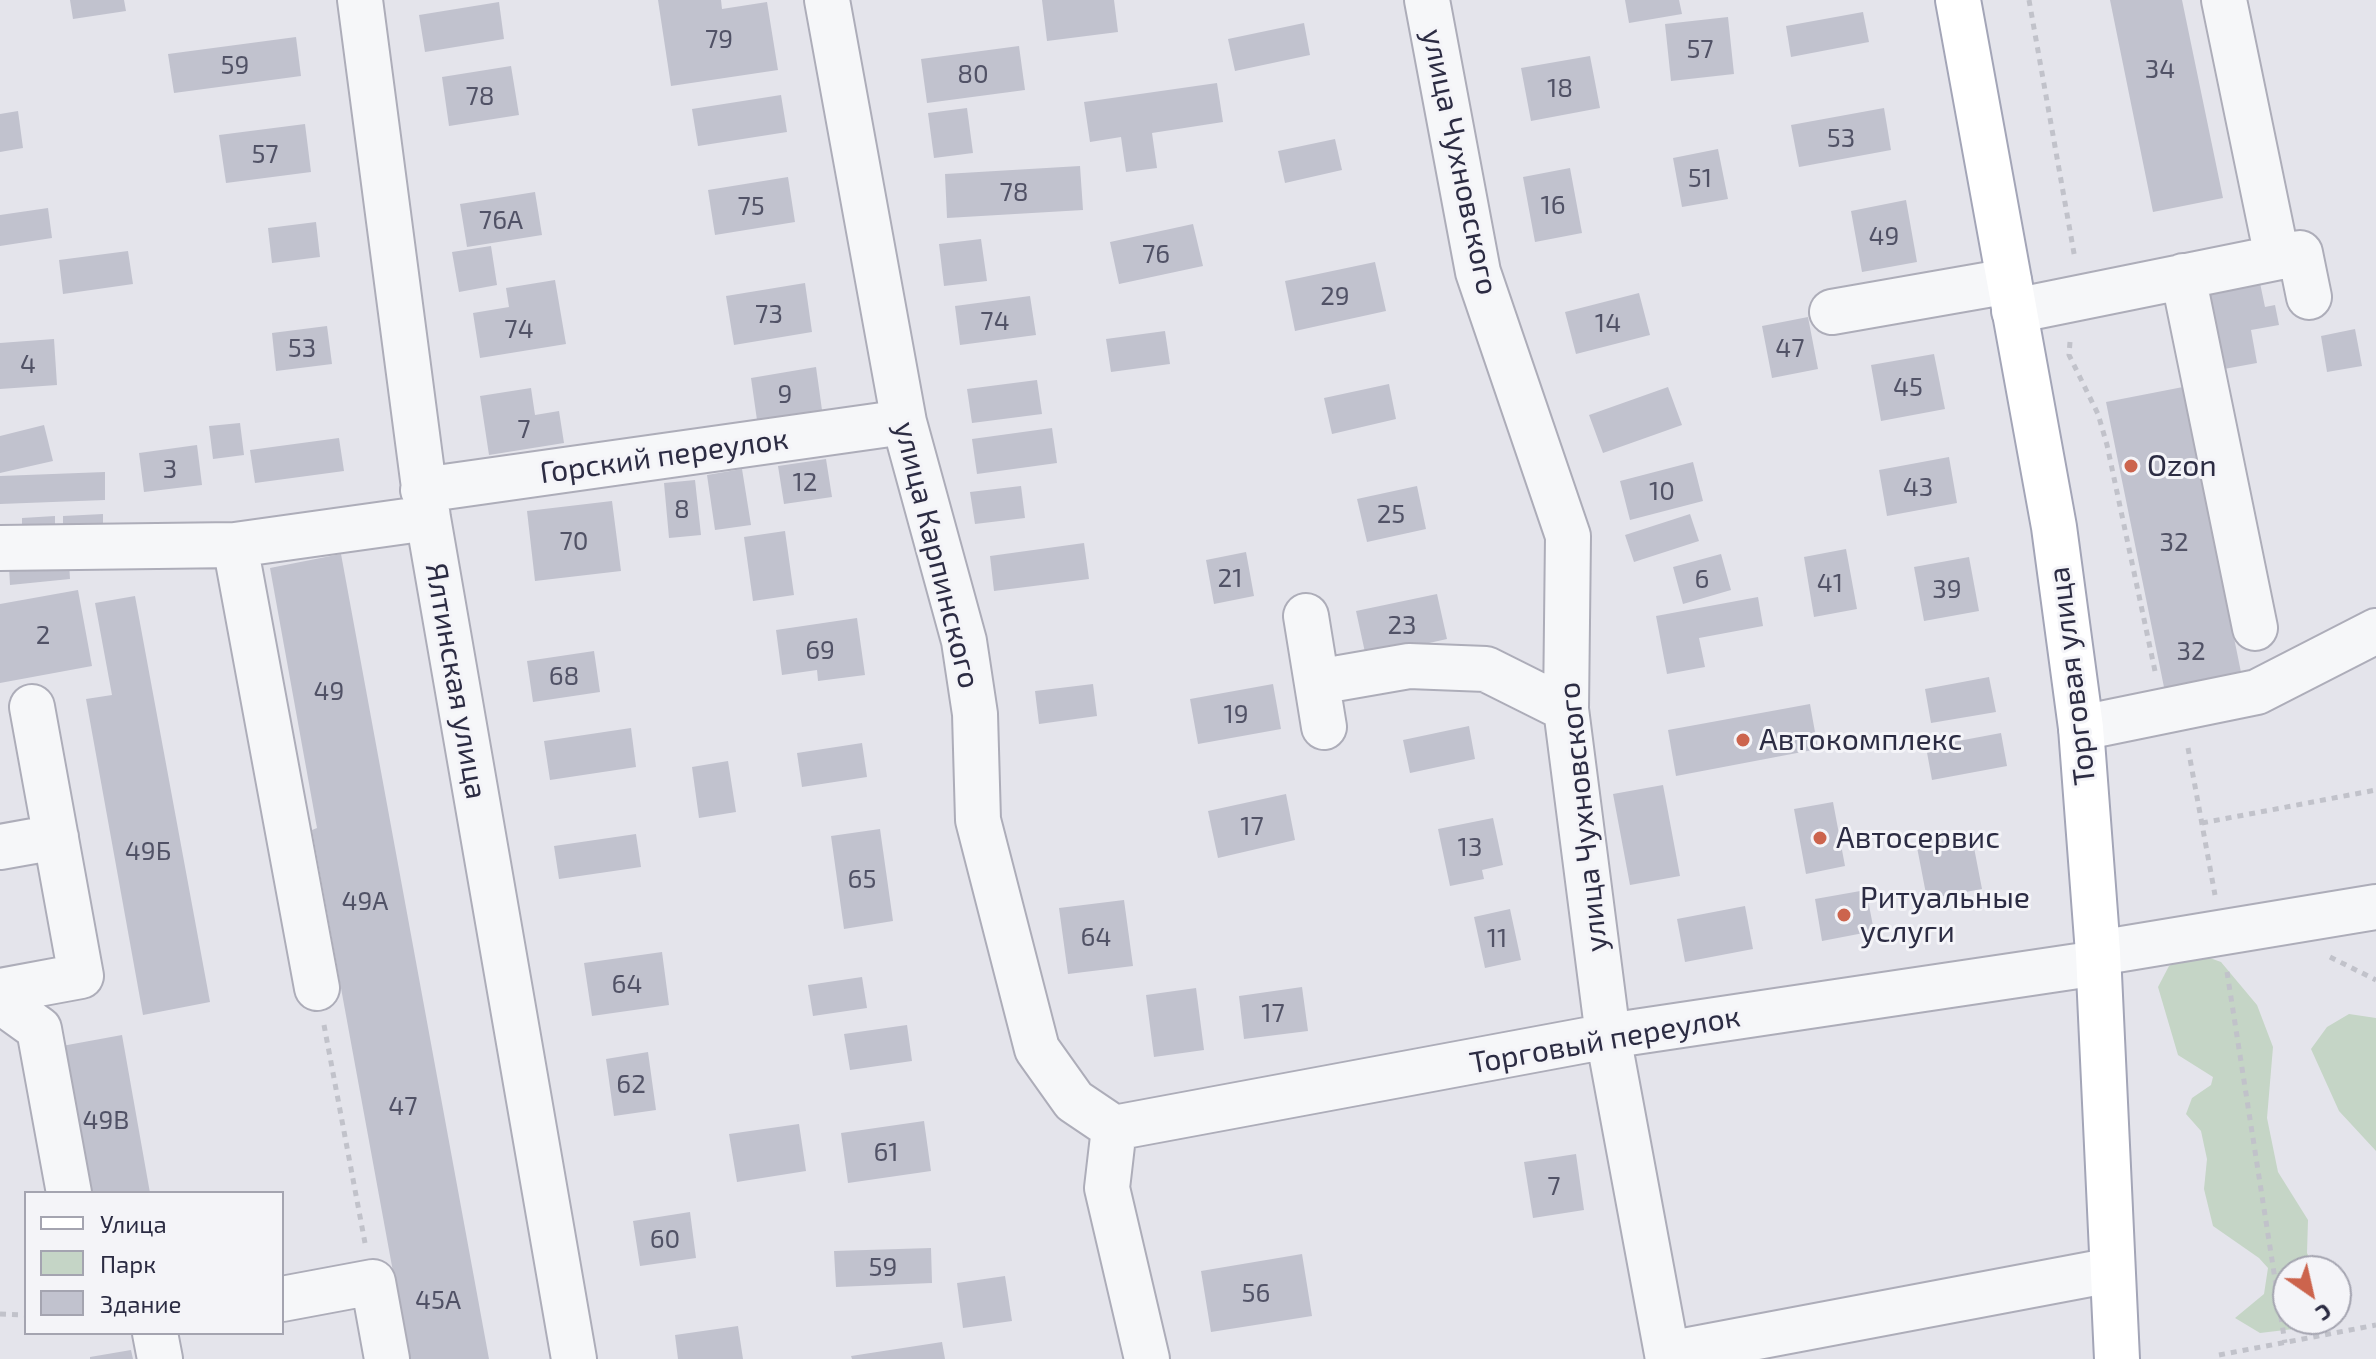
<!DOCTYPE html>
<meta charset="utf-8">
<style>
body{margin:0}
#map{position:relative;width:2376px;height:1359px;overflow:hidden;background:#e4e4eb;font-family:"Exo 2",sans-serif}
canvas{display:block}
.legend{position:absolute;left:24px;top:1191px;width:260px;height:144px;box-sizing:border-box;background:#f4f4f8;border:2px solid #a4a4b0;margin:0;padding:10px 14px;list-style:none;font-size:24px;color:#2c2c43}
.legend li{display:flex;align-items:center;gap:16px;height:40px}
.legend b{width:40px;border:2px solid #a4a4b0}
.north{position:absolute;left:2272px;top:1255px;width:80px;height:80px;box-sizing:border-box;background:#f4f4f8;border:2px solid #a4a4b0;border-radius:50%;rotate:146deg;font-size:22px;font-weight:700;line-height:32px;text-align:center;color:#2c2c43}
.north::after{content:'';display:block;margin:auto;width:28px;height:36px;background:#cc644d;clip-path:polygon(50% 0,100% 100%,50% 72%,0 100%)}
</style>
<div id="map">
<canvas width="2376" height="1359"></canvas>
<ul class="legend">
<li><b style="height:10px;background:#fff"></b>Улица</li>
<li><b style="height:22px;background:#c5d5c6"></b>Парк</li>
<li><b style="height:22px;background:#c1c2ce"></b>Здание</li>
</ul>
<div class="north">С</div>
</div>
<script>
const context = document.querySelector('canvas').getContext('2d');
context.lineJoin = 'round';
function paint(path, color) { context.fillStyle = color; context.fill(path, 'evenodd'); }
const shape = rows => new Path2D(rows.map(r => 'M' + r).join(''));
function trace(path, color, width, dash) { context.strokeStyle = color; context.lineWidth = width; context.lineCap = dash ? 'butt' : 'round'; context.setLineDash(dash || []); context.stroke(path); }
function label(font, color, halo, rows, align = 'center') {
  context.font = font + ' "Exo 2",sans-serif'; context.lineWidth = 6; context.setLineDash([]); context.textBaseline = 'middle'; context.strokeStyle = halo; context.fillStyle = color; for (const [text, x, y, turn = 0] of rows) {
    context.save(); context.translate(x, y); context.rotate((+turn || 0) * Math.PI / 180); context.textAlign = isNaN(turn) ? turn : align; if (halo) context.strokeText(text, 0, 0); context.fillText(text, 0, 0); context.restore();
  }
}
const green = shape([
 [2193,952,2221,962,2257,1005,2273,1047,2267,1118,2278,1172,2308,1220,2307,1253,2315,1271,2288,1271,2288,1319,2317,1319,2310,1327,2260,1333,2235,1318,2264,1294,2268,1268,2259,1258,2213,1226,2204,1189,2207,1159,2201,1131,2186,1114,2192,1098,2211,1085,2213,1077,2178,1055,2158,987,2169,966],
 [2349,1014,2376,1018,2376,1151,2339,1111,2311,1049,2327,1027]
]);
const building = shape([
 [70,0,124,0,126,11,73,19],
 [658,0,721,0,722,9,767,2,778,70,671,86],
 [1042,0,1114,0,1118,32,1047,41],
 [1625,0,1679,0,1682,14,1629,23],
 [2110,0,2182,0,2223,198,2153,212],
 [499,2,504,39,425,52,419,15],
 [1863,12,1869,42,1791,57,1786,26],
 [1728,17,1734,74,1671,81,1665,24],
 [1304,23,1310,55,1235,71,1228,39],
 [296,37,301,76,174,93,168,54],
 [1019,46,1025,90,927,103,921,59],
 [1590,56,1600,108,1531,121,1521,68],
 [511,66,519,115,449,126,442,77],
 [1217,83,1223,122,1152,133,1157,168,1126,172,1121,137,1090,142,1084,102],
 [781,95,787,132,698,146,692,109],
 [967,108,973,153,934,158,928,113],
 [1884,108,1891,150,1799,167,1791,125],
 [18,111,23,148,0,152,0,114],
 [305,124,311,172,226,183,219,135],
 [1335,139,1342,170,1285,183,1278,151],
 [1718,149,1728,199,1682,207,1673,158],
 [1080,166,1083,210,947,218,945,174],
 [1570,168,1582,233,1535,242,1523,177],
 [788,177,795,222,715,235,708,190],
 [535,192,542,235,467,247,460,204],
 [1906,200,1917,262,1862,272,1851,211],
 [48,208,52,238,0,246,0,215],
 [316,222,320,257,272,263,268,228],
 [1193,224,1203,266,1119,284,1110,242],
 [981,239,987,281,944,286,939,244],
 [491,246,497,285,459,292,452,252],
 [128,251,133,284,63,294,59,260],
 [1375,262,1386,311,1295,331,1285,281],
 [555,280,566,344,480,358,473,313,509,307,506,288],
 [805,283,812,332,734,345,726,296],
 [2260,283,2265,307,2275,305,2279,325,2251,330,2257,363,2224,369,2210,292],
 [1639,293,1650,335,1576,354,1565,312],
 [1030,296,1036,335,960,345,955,306],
 [1808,317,1818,369,1772,378,1762,326],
 [327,326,332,364,276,371,272,333],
 [2355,329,2362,366,2327,372,2321,336],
 [1165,331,1170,364,1111,372,1106,339],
 [54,339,57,385,0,389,0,343],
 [1934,354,1945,409,1881,421,1871,365],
 [816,367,822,410,757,420,751,378],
 [1037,380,1042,414,972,423,967,389],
 [1389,384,1396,419,1332,434,1324,398],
 [1668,387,1682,425,1603,453,1589,415],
 [2183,387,2243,682,2166,697,2106,402],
 [531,388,535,415,559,411,564,443,489,455,480,396],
 [240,423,244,455,213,459,209,426],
 [44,425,53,461,0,473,0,436],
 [1052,428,1057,463,977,474,972,439],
 [339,438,344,471,255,483,250,450],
 [197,445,202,485,144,492,139,453],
 [1949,457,1957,503,1887,516,1879,470],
 [826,459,832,497,784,504,778,466],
 [1693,462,1703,501,1630,520,1620,481],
 [742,469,751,525,715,530,707,475],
 [105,472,105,500,0,504,0,476],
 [695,480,701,535,669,538,664,483],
 [1021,486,1025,518,975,524,970,492],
 [1417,486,1426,529,1367,542,1357,499],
 [612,501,621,571,535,581,527,511],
 [103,514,103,530,63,532,63,516],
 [1690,514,1699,541,1634,562,1625,535],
 [55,516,55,532,22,534,22,518],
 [785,531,794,595,753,601,744,537],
 [1084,543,1089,579,994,591,990,556],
 [1846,549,1857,609,1814,617,1804,557],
 [1246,552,1254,596,1214,604,1206,560],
 [341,554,489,1359,409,1359,312,830,317,828,270,568],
 [1721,554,1731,590,1683,604,1673,567],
 [1969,557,1979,611,1924,621,1914,567],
 [69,562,70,579,10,585,9,567],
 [78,590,92,666,0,683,0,604],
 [1437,594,1447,639,1366,657,1356,611],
 [135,596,210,1002,143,1015,86,699,112,695,95,603],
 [1758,597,1763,626,1699,638,1705,667,1667,674,1656,616],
 [857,618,865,675,818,681,817,670,782,675,776,630],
 [594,651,600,692,533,702,527,661],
 [1989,677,1996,712,1931,723,1925,689],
 [1093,684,1097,716,1039,724,1035,691],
 [1273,684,1281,729,1198,744,1190,699],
 [1810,704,1818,749,1676,776,1668,730],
 [1469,726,1475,759,1410,773,1403,740],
 [631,728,636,767,550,780,544,741],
 [2001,733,2007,766,1932,780,1926,747],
 [862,743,867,777,802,787,797,753],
 [728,761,736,812,699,818,692,767],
 [1663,785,1680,876,1630,885,1613,794],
 [1286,794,1295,840,1218,858,1208,811],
 [1833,802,1845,866,1806,874,1794,809],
 [1493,818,1503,865,1482,870,1484,879,1450,886,1438,829],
 [880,829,893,921,844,929,831,836],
 [1971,832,1982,889,1927,899,1916,842],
 [636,834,641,867,559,879,554,846],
 [1866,890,1874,931,1822,941,1815,899],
 [1124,900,1133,966,1068,974,1059,908],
 [1745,906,1753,949,1685,962,1677,919],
 [1510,909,1521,960,1485,968,1474,917],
 [662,952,669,1005,592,1016,584,963],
 [862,977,867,1008,813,1016,808,985],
 [1302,987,1308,1031,1244,1039,1239,996],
 [1196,988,1204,1050,1154,1057,1146,995],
 [907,1025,912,1061,850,1070,844,1034],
 [122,1035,150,1193,89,1193,62,1046],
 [648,1052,656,1110,614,1116,606,1059],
 [924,1121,931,1171,848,1183,841,1133],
 [799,1124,806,1171,737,1182,729,1134],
 [1576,1154,1584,1210,1533,1218,1524,1162],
 [690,1212,696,1258,640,1266,633,1221],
 [931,1248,932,1283,836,1287,834,1251],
 [1302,1254,1312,1316,1211,1332,1201,1271],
 [1005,1276,1012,1321,963,1328,957,1283],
 [738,1326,743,1359,678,1359,675,1335],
 [942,1342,945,1359,852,1359,851,1356],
 [131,1350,133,1359,90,1359,90,1357]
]);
const path = shape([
 [2029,0,2075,259],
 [2070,342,2069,355,2098,414,2107,445,2155,671],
 [2188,748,2215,895],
 [2202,823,2376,790],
 [2330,957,2376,980],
 [2227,972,2285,1343],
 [324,1025,365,1243],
 [0,1314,26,1315],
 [2219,1355,2376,1325]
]);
const minor = shape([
 [360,0,428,518,574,1359],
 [827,0,904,422,964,641,975,714,978,820,1037,1049,1074,1101,1114,1128,1107,1188,1147,1359],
 [1427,0,1478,272,1568,536,1566,709,1608,1036,1668,1359],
 [2224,0,2277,257],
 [2183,276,2255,628],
 [2014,311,2300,253,2309,297],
 [1832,312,2009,281],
 [423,490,904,422],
 [235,545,317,988],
 [0,548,235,545,428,518],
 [1306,616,1324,727],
 [1317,682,1409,666,1486,669,1566,709],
 [2081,728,2257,692,2376,631],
 [0,847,56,837],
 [2098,953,2376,907],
 [0,991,81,976,32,707],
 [0,1001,39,1029,69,1193],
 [1114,1128,1608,1036,2098,963],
 [282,1299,373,1282,387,1359],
 [155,1333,160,1359],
 [1667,1354,2112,1270]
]);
const major = shape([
 [1958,0,2054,527,2081,728,2098,953,2117,1359]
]);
const markers = [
 [2131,466,8,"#cc644d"],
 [1743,740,8,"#cc644d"],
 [1820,838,8,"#cc644d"],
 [1844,915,8,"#cc644d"]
];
const numberNames = [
 ["79",719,39],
 ["57",1700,49],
 ["59",235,65],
 ["34",2160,69],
 ["80",973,74],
 ["18",1560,88],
 ["78",480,96],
 ["53",1841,138],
 ["57",265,154],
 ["51",1700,178],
 ["78",1014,192],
 ["16",1553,205],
 ["75",751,206],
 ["76А",501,220],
 ["49",1884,236],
 ["76",1156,254],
 ["29",1335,296],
 ["73",769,314],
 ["74",995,321],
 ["14",1608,323],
 ["74",519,329],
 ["53",302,348],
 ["47",1790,348],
 ["4",28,364],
 ["45",1908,387],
 ["9",785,394],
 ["7",524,429],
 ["3",170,469],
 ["12",805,482],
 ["43",1918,487],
 ["10",1662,491],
 ["8",682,509],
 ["25",1391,514],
 ["70",574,541],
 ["32",2174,542],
 ["21",1230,578],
 ["6",1702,579],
 ["41",1830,583],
 ["39",1947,589],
 ["23",1402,625],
 ["2",43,635],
 ["69",820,650],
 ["32",2191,651],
 ["68",564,676],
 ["49",329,691],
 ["19",1236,714],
 ["17",1252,826],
 ["13",1470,847],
 ["49Б",148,851],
 ["65",862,879],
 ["49А",365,901],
 ["64",1096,937],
 ["11",1497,938],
 ["64",627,984],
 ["17",1273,1013],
 ["62",631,1084],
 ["47",403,1106],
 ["49В",106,1120],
 ["61",886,1152],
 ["7",1554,1186],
 ["60",665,1239],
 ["59",883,1267],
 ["56",1256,1293],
 ["45А",438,1300]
];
const streetNames = [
 ["улица Чухновского",1460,162,78],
 ["Горский переулок",664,456,-8],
 ["улица Карпинского",937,555,76],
 ["Торговая улица",2072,676,-97],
 ["Ялтинская улица",456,681,80],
 ["улица Чухновского",1583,817,-96],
 ["Торговый переулок",1605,1040,-10]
];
const poiNames = [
 ["Ozon",2147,466],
 ["Автокомплекс",1759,740],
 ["Автосервис",1836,838],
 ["Ритуальные",1860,898],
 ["услуги",1860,932]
];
paint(green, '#c5d5c6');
paint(building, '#c1c2ce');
trace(minor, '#adadb9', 48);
trace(major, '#a3a5b7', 48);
trace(path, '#c1c2ca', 5, [6, 6]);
trace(minor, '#f6f7f9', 44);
trace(major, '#fff', 44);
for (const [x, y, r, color] of markers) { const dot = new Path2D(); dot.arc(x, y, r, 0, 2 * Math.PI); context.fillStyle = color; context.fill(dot); trace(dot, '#f4f4f8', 3); }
label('26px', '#515266', null, numberNames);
label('30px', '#2c2c43', '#f4f4f8', streetNames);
label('30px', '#2c2c43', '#f4f4f8', poiNames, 'left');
</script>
